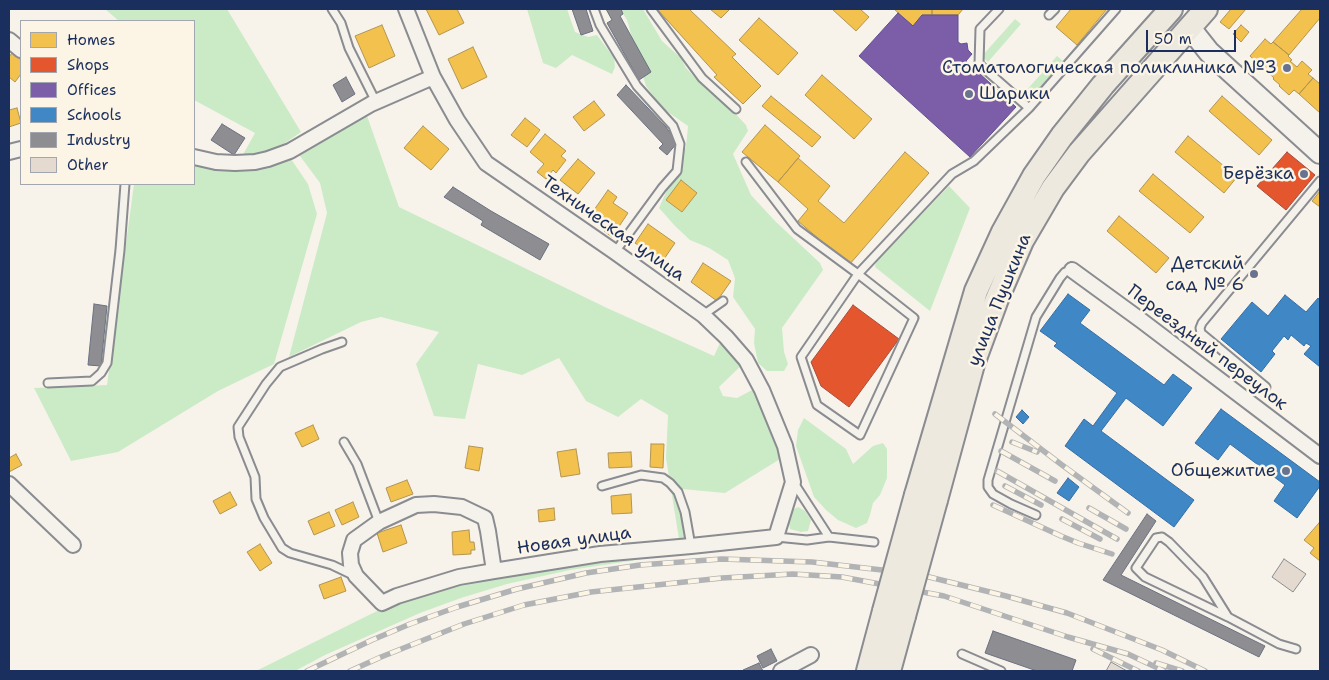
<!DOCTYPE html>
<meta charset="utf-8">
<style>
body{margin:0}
#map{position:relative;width:1329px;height:680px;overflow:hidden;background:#f7f3ea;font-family:"Shantell Sans",sans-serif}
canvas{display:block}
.frame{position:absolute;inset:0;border:10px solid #1b2f5e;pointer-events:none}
.legend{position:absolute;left:20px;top:20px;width:175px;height:165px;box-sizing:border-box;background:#fcf5e5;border:1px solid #a2a6af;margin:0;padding:6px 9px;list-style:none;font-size:15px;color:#1b2f5e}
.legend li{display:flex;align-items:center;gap:10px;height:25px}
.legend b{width:25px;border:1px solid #a2a6af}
.scale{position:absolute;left:1146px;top:30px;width:90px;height:22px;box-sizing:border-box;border:2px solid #1b2f5e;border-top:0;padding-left:6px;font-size:15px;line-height:18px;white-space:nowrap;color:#1b2f5e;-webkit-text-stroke:4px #fcf5e5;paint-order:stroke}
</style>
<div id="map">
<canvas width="1329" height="680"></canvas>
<div class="frame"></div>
<ul class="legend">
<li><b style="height:14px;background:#f2c14e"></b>Homes</li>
<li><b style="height:14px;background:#e4572e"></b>Shops</li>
<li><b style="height:14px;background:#7b5ea7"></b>Offices</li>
<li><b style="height:14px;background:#3f88c5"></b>Schools</li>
<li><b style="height:14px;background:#8d8d92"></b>Industry</li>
<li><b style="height:14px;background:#e5dad0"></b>Other</li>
</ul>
<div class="scale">50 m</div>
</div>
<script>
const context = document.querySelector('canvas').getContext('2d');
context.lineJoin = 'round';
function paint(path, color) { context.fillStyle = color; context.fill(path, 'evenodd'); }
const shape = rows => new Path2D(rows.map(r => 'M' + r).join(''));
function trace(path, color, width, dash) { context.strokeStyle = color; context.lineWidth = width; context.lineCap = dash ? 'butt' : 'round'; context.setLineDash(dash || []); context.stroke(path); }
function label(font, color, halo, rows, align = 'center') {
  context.font = font + ' "Shantell Sans",sans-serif'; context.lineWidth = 5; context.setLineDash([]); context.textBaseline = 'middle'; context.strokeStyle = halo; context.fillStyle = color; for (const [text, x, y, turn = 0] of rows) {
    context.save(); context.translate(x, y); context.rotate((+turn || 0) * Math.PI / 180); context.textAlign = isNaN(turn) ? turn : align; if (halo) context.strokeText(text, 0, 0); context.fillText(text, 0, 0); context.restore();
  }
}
const green = shape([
 [105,9,227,9,301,132,268,155,240,160,255,133,194,100,194,21,119,21],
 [527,9,567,9,575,32,588,37,597,35,614,58,615,67,612,74,572,55,556,68,543,63],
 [620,9,643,9,662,41,681,58,686,68,705,88,730,108,746,125,748,131,733,154,751,195,775,221,820,263,823,270,782,328,784,352,788,364,784,371,767,371,758,363,754,343,755,329,733,297,735,278,728,260,709,248,690,240,675,226,659,208,686,147,688,126,662,108,646,86,627,20],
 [1015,19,1021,24,988,62,982,56],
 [1057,56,1063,61,1030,99,1024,93],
 [366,113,399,207,607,308,714,356,721,341,745,362,719,387,723,396,737,398,754,389,785,456,725,493,682,489,693,540,679,539,666,458,668,415,641,399,618,417,586,401,559,358,522,375,478,364,465,419,434,416,416,364,439,332,381,317,361,322,289,357,327,213,320,183,297,152],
 [289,156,308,184,317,214,274,364,218,391,118,452,71,461,34,388,107,385,134,184,194,184,194,165,232,171,269,166],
 [949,186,970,208,930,311,875,267,876,262],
 [804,418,846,449,853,464,873,446,883,443,887,449,887,478,880,495,873,503,870,515,867,523,856,528,838,520,826,510,814,497,796,446,798,430],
 [798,507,805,511,811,520,808,531,801,532,790,529,788,519,792,510],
 [650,556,650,558,570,570,507,584,461,598,420,613,325,655,295,671,256,671,373,613,398,602,439,589,494,575,575,561]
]);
const homes = shape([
 [426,9,457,9,464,23,439,35,426,9],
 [657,9,689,9,736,54,732,57,761,86,743,104,714,77,717,75,657,9],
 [710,9,730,9,721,18,710,9],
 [832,9,860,9,869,17,856,31,832,9],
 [894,9,932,9,932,15,922,15,913,26,894,9],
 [932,9,963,9,958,15,932,15,932,9],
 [1071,9,1107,9,1077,45,1056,27,1071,9],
 [1231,9,1246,9,1229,29,1220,22,1231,9],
 [1302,9,1320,9,1320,18,1289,55,1273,42,1302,9],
 [759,18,798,53,778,75,739,40,759,18],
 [382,25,395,56,369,68,355,36,382,25],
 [1241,25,1249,32,1241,42,1233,34,1241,25],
 [1265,39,1271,44,1273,42,1289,55,1288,56,1292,60,1290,61,1297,67,1302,61,1312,70,1308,74,1313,78,1299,94,1294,90,1289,95,1279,86,1280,85,1273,79,1274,78,1250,56,1265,39],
 [473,47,487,77,462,89,448,59,473,47],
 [12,53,21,60,21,74,15,82,9,77,9,57,12,53],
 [822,75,872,119,854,139,805,95,822,75],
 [1313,78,1320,84,1320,113,1299,94,1313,78],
 [771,96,821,137,812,147,762,106,771,96],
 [1222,96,1272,140,1259,155,1209,111,1222,96],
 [594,101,605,115,584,131,573,117,594,101],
 [17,108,21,123,9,127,9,110,17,108],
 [525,118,540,130,527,147,511,135,525,118],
 [765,125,800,156,778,182,742,152,765,125],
 [423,126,449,149,431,170,404,148,423,126],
 [545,134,566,151,561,156,566,160,556,173,553,170,546,179,537,172,544,164,530,152,545,134],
 [1188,136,1237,177,1224,193,1175,152,1188,136],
 [905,152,929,173,849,265,798,221,808,209,778,182,798,158,830,186,818,201,844,223,905,152],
 [578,159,595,173,578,194,560,180,578,159],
 [1153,174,1204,217,1190,233,1139,191,1153,174],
 [681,180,697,193,682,212,666,200,681,180],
 [608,190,617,197,613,203,628,213,612,237,604,231,610,222,594,210,608,190],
 [1320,191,1320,207,1312,201,1320,191],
 [1119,216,1169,258,1156,273,1107,231,1119,216],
 [648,224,675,243,662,262,635,243,648,224],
 [703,263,731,281,717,301,691,282,703,263],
 [313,425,319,439,302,447,295,433,313,425],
 [651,444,664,444,663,468,650,467,651,444],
 [469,446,483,448,479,471,465,468,469,446],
 [576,449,580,474,561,477,557,452,576,449],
 [631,452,632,467,609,468,608,453,631,452],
 [16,454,22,465,9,472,9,458,16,454],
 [407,480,413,494,391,502,386,488,407,480],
 [230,492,237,505,220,514,213,501,230,492],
 [631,494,632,513,612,514,611,496,631,494],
 [353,502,359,517,342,525,335,510,353,502],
 [554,508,555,520,539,522,538,510,554,508],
 [329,512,335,526,314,535,308,521,329,512],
 [1319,523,1320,524,1320,561,1310,553,1314,548,1304,540,1319,523],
 [401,525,407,543,383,552,377,533,401,525],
 [469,530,470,542,474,542,475,550,471,550,471,554,453,555,452,532,469,530],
 [260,544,272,563,260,571,247,552,260,544],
 [341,577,346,591,324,599,319,585,341,577]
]);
const shops = shape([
 [1287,152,1315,175,1286,210,1257,186,1287,152],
 [853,305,899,339,849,407,821,386,811,362,853,305]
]);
const offices = shape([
 [898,13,913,26,922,15,958,15,958,42,961,44,967,43,968,50,972,54,966,61,1016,107,970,157,859,56,898,13]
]);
const schools = shape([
 [1068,294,1090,310,1080,323,1164,385,1173,374,1192,388,1163,426,1126,398,1101,431,1194,500,1174,527,1065,446,1084,419,1093,426,1117,393,1054,346,1057,343,1040,331,1068,294],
 [1285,295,1306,312,1318,298,1320,300,1320,367,1304,354,1311,346,1306,343,1304,346,1291,335,1288,340,1284,336,1272,351,1275,354,1261,372,1221,339,1252,302,1268,316,1285,295],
 [1221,409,1320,482,1320,486,1297,518,1274,501,1285,485,1230,444,1218,460,1195,443,1221,409],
 [1022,410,1029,417,1023,424,1016,417,1022,410],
 [1068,478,1079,487,1069,501,1057,493,1068,478]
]);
const industry = shape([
 [572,9,586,9,593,31,581,35,572,9],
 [606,9,621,9,623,14,620,16,651,72,639,80,607,23,612,20,606,9],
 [346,77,355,94,342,102,333,85,346,77],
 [626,85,666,127,677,143,667,155,659,148,663,144,617,95,626,85],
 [222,124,245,138,234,155,211,140,222,124],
 [453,187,491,211,549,244,540,260,481,225,483,221,444,197,453,187],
 [94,304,107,306,101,366,88,365,94,304],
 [1147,514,1156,521,1121,575,1265,646,1259,657,1103,580,1147,514],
 [993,631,1076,660,1072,671,1037,671,985,653,993,631],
 [771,649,777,661,763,668,757,656,771,649],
 [759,663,763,671,744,671,743,670,759,663]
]);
const building = shape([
 [1284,559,1306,574,1293,592,1272,577,1284,559],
 [1111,662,1127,671,1106,671,1111,662]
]);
const lane = shape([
 [332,9,341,23,349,48,376,102],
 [594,9,600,25,637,86,673,126,680,144,677,171,662,188,615,252],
 [651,9,702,78,736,109],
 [999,9,980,29,979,64,1029,108],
 [1049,15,1055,9],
 [746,162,797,229,858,274,801,357,817,405,860,435,914,318,858,274,952,174,974,161,1029,108,1116,9],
 [703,315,723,301],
 [342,342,322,349,280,367,266,384,238,427,239,437,255,477,256,499,264,518,282,548,290,553,332,565,355,576],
 [48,383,92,381,101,373,107,363,120,250,125,184],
 [1266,387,1201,333,1200,328,1202,323,1320,181],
 [344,442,357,464,379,522],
 [794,483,829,537],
 [602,486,641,475,663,478,670,483,678,492,685,512,691,546],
 [1036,515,1011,504,993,494,988,487,988,480,1036,317,1060,278,1065,272,1072,270],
 [776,537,807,540,829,537,874,542],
 [1228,617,1203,577,1169,542,1162,537,1156,538,1136,568,1145,577,1228,617,1279,644,1296,649],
 [962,654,1001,671]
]);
const street = shape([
 [406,9,433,77,457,120,486,163,615,252,703,315,726,337,746,360,762,390,785,446,793,482,776,537,691,546,600,554,494,571,459,577,397,596,382,603,356,576,351,565,350,553,354,540,379,522,416,505,434,504,462,507,485,518,488,531,494,571],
 [9,40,21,50],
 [9,152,21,149],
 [194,157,216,162,235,163,255,162,268,159,290,151,371,104,433,77],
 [1072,270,1142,321,1320,456],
 [9,484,73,545],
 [781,671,811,655]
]);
const secondary = shape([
 [1190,28,1209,52,1320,153]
]);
const primary = shape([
 [916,495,976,291,1003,232,1034,176,1062,136,1103,85,1171,9],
 [936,500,973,364,997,299,1022,241,1053,188,1079,153,1206,9],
 [868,671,884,611],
 [889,671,904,616]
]);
const rail = shape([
 [995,414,1062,465,1128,513],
 [1012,442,1037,452],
 [1001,451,1055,481],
 [997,471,1117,539],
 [1005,486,1041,505],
 [993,505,1061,536,1078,543,1112,554],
 [1089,508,1126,529],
 [1062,519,1100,539],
 [1093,649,1138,671],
 [1156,663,1182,671],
 [307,671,372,640,410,624,457,607,517,589,586,573,640,565,722,559,812,562,917,574,1006,596,1067,613,1162,650,1205,671],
 [350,671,381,657,464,624,524,605,591,592,722,578,793,574,842,577,944,596,1068,637,1128,654,1164,671]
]);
const primaryBridge = shape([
 [884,611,916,495],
 [904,616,936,500]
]);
const markers = [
 [1287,68,5,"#68748f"],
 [969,94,5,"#68748f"],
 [1304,174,5,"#68748f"],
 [1254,274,5,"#68748f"],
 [1286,471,5,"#68748f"]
];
const poiNames = [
 ["Стоматологическая поликлиника №3",1277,68],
 ["Шарики",979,94,"left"],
 ["Берёзка",1294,174],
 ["Детский",1244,264],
 ["сад № 6",1244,285],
 ["Общежитие",1276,471]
];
const streetNames = [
 ["Техническая улица",613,229,35],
 ["улица Пушкина",1000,300,-68],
 ["Переездный переулок",1207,348,37],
 ["Новая улица",574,541,-8]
];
paint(green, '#cbebc7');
paint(homes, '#f2c14e');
trace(homes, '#b29553', 1);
paint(shops, '#e4572e');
trace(shops, '#a84b3c', 1);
paint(offices, '#7b5ea7');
trace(offices, '#5e5091', 1);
paint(schools, '#3f88c5');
trace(schools, '#346da6', 1);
paint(industry, '#8d8d92');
trace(industry, '#6b7182', 1);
paint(building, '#e5dad0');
trace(building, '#8a8c91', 1);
trace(lane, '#8a8c91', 11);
trace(street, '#8a8c91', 18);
trace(secondary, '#8a8c91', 24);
trace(primary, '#8a8c91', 26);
trace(lane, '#f5f2ec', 7);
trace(street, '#f5f2ec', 14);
trace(secondary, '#f5f2ec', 20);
trace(primary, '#eee9df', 22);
trace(rail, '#b2b3b4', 5.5);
trace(rail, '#fcf5e5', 4, [11]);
trace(primaryBridge, '#8a8c91', 26, []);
trace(primaryBridge, '#eee9df', 22);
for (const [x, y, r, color] of markers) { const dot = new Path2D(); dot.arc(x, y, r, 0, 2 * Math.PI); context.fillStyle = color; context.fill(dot); trace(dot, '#fcf5e5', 2); }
label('18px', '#1b2f5e', '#fcf5e5', poiNames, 'right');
label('18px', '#1b2f5e', '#fcf5e5', streetNames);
</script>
